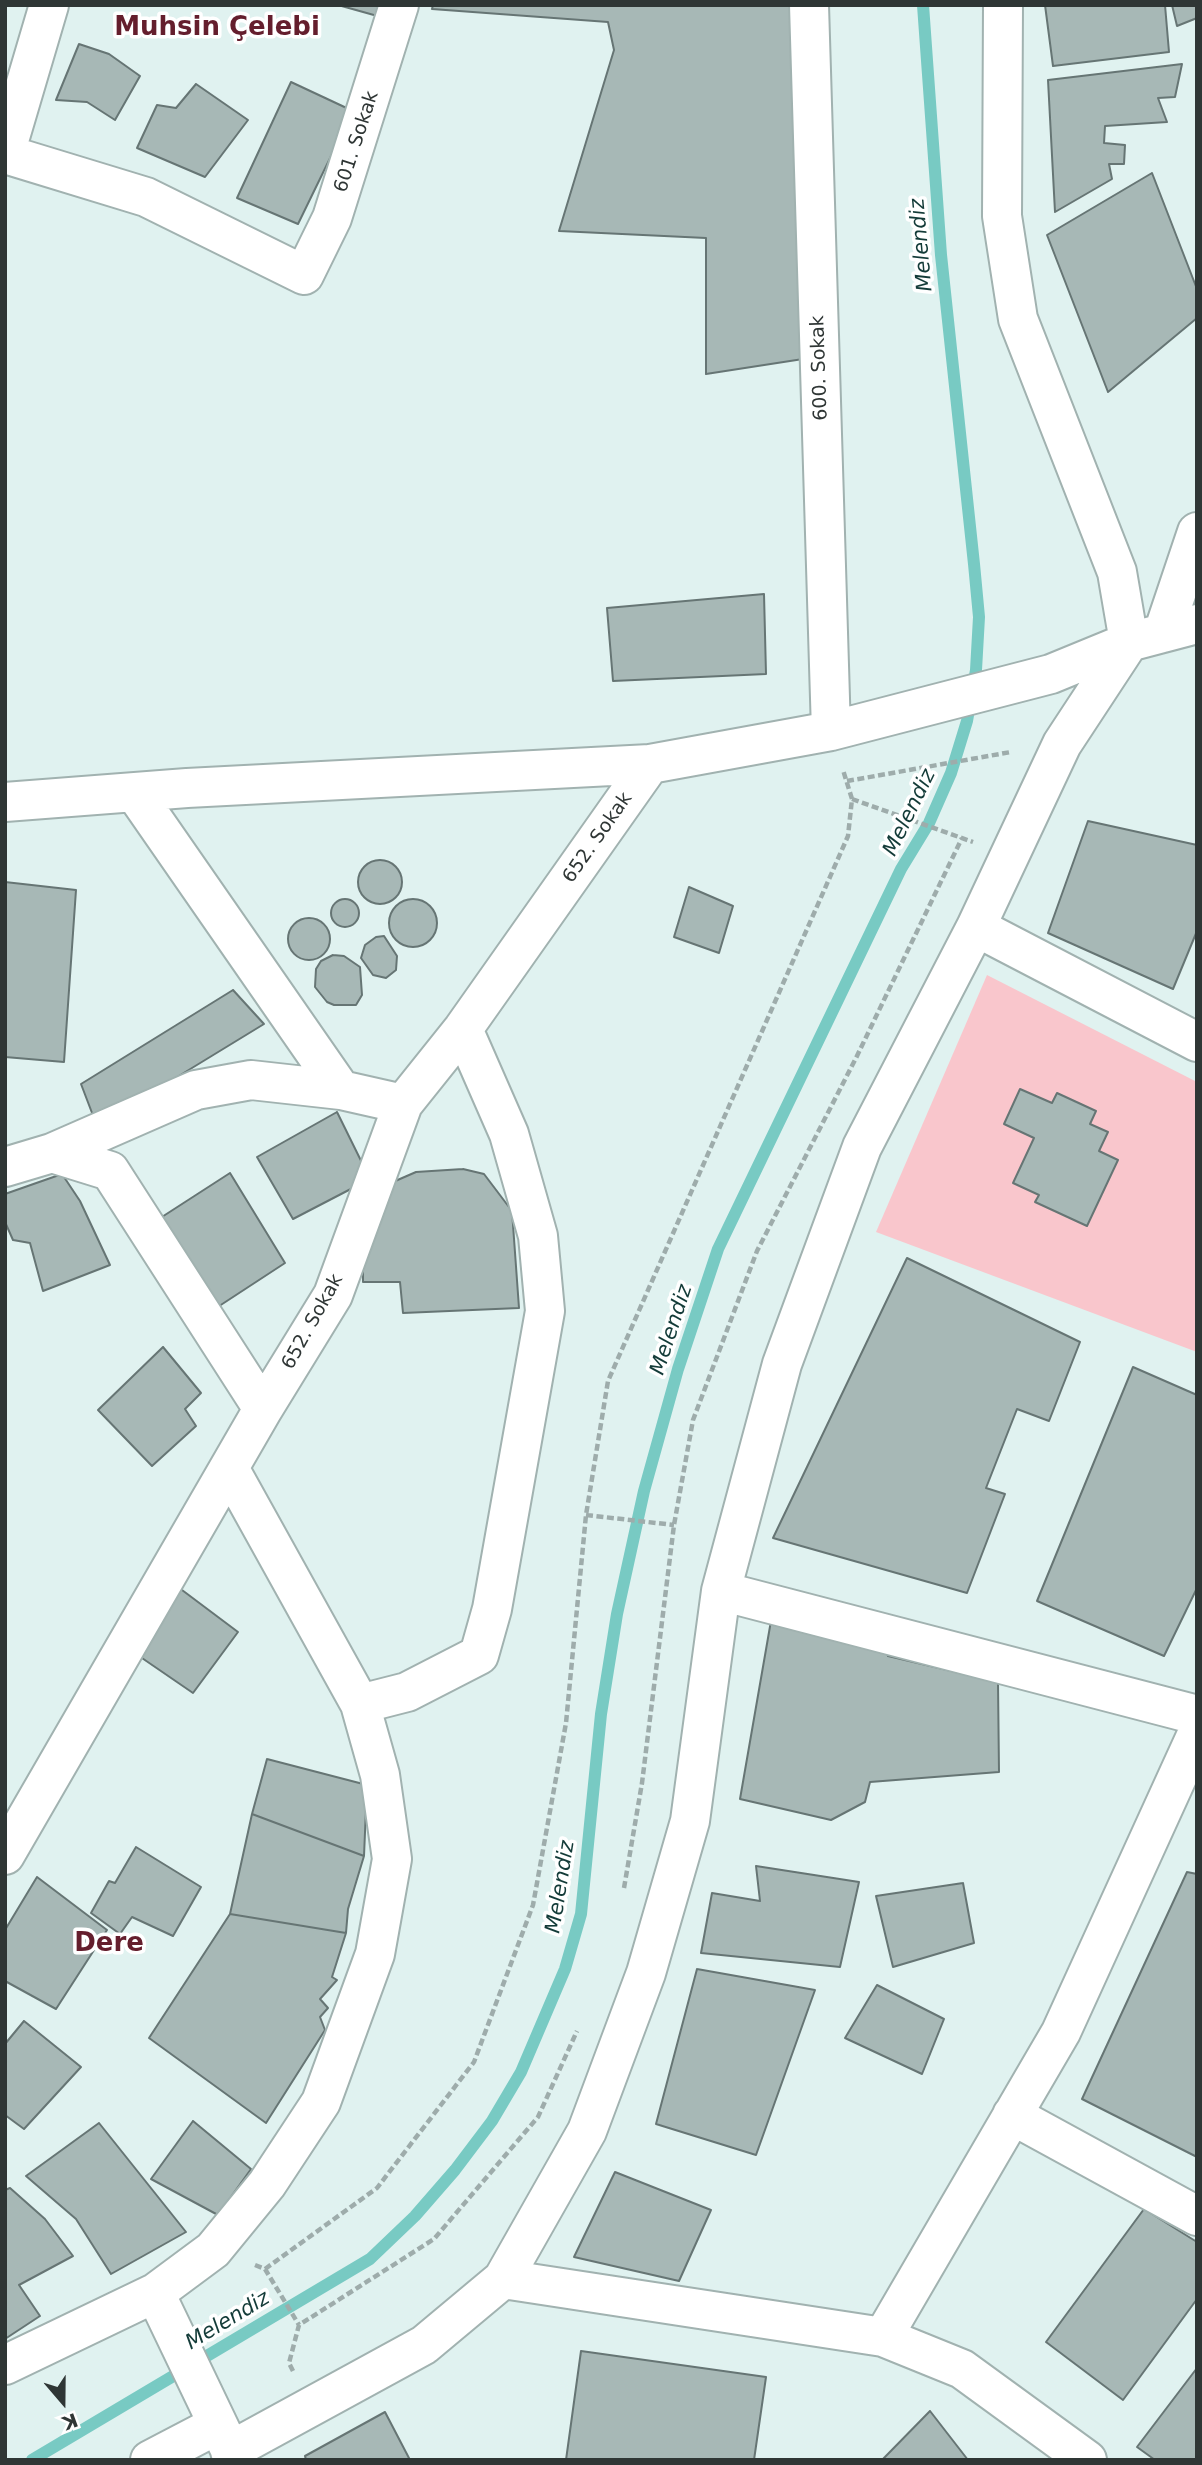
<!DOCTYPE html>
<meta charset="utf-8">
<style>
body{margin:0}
#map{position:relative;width:1202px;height:2465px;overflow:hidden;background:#e0f2f0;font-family:"DejaVu Sans",sans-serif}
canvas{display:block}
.frame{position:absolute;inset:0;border:7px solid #2f3635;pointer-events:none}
.north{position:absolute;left:28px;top:2367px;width:70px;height:70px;-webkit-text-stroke:5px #fff;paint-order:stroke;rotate:160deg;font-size:19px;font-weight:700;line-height:28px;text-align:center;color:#2f3635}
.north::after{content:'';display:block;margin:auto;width:24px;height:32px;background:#2f3635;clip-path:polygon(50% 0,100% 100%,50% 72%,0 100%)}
</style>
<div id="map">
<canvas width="1202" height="2465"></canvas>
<div class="frame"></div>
<div class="north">K</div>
</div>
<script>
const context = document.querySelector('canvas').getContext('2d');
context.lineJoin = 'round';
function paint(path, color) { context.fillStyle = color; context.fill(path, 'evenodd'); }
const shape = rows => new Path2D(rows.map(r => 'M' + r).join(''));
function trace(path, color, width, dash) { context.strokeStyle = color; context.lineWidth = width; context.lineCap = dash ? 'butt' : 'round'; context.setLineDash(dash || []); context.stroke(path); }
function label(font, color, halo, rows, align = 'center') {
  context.font = font + ' "DejaVu Sans",sans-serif'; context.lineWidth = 7; context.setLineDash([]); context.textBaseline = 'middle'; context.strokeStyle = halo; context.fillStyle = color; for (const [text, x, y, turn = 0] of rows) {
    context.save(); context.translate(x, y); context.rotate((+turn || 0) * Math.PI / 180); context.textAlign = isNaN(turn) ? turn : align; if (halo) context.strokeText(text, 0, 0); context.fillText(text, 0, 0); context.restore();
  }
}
const green = shape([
 [987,975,1197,1082,1197,1352,876,1232]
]);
const stream = shape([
 [32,2460,370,2259,415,2216,455,2170,492,2121,521,2072,565,1969,581,1914,601,1714,617,1614,644,1491,678,1369,718,1249,901,869,929,823,951,773,967,721,976,670,979,617,974,564,941,255,923,5]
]);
const building = shape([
 [338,5,385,5,381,17,338,5],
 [433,5,792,5,803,359,706,374,706,238,559,231,614,50,608,22,432,9,433,5],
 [1045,5,1165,5,1169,52,1053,66,1045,5],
 [1172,5,1197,5,1197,18,1177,26,1172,5],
 [79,44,109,54,140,76,115,120,87,102,56,100,79,44],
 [1182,64,1175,97,1158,98,1167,122,1105,126,1104,143,1125,145,1124,164,1109,164,1112,179,1055,212,1048,80,1182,64],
 [291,82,353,111,298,224,237,198,291,82],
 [196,84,248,120,205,177,137,148,157,105,176,108,196,84],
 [1152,173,1197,289,1197,318,1108,392,1047,235,1152,173],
 [764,594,766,674,613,681,607,608,764,594],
 [1088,821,1197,845,1197,931,1173,989,1048,933,1088,821],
 '358 882a22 22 0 1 1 44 0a22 22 0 1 1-44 0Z',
 [5,882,76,890,64,1062,5,1057,5,882],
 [689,887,733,906,719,953,674,937,689,887],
 '331 913a14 14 0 1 1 28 0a14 14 0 1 1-28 0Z',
 '389 923a24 24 0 1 1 48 0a24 24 0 1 1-48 0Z',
 '288 939a21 21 0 1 1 42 0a21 21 0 1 1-42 0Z',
 [384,936,397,956,396,970,386,978,373,975,361,958,365,945,376,937,384,936],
 [333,955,344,956,360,967,362,995,356,1005,334,1005,327,1002,315,987,316,969,321,961,333,955],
 [233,990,264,1024,97,1126,81,1084,233,990],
 [1020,1089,1052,1103,1057,1093,1096,1111,1090,1124,1108,1132,1099,1151,1118,1160,1087,1226,1035,1202,1039,1195,1013,1183,1034,1138,1004,1124,1020,1089],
 [337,1112,370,1179,293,1219,257,1157,337,1112],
 [463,1169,484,1174,512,1211,519,1308,403,1313,400,1282,363,1282,363,1266,393,1182,416,1172,463,1169],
 [230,1173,285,1263,207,1314,151,1224,230,1173],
 [62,1174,80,1201,110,1265,43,1291,30,1243,13,1240,5,1222,5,1194,62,1174],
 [907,1258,1080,1342,1049,1421,1017,1409,986,1488,1005,1494,967,1593,773,1538,907,1258],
 [163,1347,201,1393,185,1409,196,1426,152,1466,98,1410,163,1347],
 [1133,1367,1197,1395,1197,1588,1164,1656,1037,1601,1133,1367],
 [178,1587,238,1632,193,1693,139,1656,178,1587],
 [772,1615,885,1649,888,1656,998,1682,999,1772,870,1782,865,1802,831,1820,740,1799,772,1615],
 [267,1759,367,1785,364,1856,252,1814,267,1759],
 [252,1814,364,1856,348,1909,346,1933,230,1914,252,1814],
 [136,1847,201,1887,173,1936,132,1917,120,1934,91,1913,109,1881,115,1883,136,1847],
 [756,1866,859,1882,840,1967,701,1953,712,1893,760,1901,756,1866],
 [1187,1872,1197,1874,1197,2157,1082,2099,1187,1872],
 [37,1877,107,1930,56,2009,5,1981,5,1930,37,1877],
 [963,1883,974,1943,893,1967,876,1896,963,1883],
 [230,1914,346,1933,332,1977,337,1980,320,1999,328,2008,320,2017,325,2030,266,2123,149,2038,230,1914],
 [697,1969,815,1990,756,2155,656,2124,697,1969],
 [877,1985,944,2019,922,2074,845,2038,877,1985],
 [24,2021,81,2067,24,2129,5,2115,5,2044,24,2021],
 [193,2121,251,2169,218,2215,151,2179,193,2121],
 [99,2123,186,2232,111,2274,76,2219,26,2176,99,2123],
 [615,2172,711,2210,679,2281,574,2257,615,2172],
 [10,2188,45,2219,73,2256,19,2285,40,2316,5,2339,5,2190,10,2188],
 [1144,2209,1197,2242,1197,2299,1123,2400,1046,2342,1144,2209],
 [581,2351,766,2377,754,2460,566,2460,581,2351],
 [1197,2368,1197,2460,1155,2460,1137,2447,1197,2368],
 [930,2411,968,2460,882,2460,930,2411],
 [385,2412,410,2460,306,2460,305,2456,385,2412]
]);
const path = shape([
 [847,781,1011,752],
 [852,799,973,842],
 [586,1515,674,1525],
 [624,1888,642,1783,674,1525,693,1420,757,1251,856,1058,962,838],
 [255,2265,265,2269,299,2325],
 [265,2269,377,2188,474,2062,533,1905,566,1723,586,1515,608,1381,848,836,852,799,843,770],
 [293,2371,289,2363,299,2325,434,2239,538,2117,577,2031]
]);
const minor = shape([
 [809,5,831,731],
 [5,154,146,197,304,275,332,218,399,5],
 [5,154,49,5],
 [1163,633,1197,532],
 [135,793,341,1090],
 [5,802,187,788,650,764,831,731,1051,674,1129,642,1197,624],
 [976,927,1197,1042],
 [52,1153,110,1171,263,1409],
 [5,1167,52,1153,196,1090,251,1080,341,1090,403,1104],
 [721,1591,1197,1715],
 [360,1704,407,1692,479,1655,492,1609,545,1311,538,1236,509,1134,463,1029],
 [5,1855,263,1409,333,1295,403,1104,463,1029,650,764],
 [1012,2115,1197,2216],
 [503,2279,883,2337,962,2369,1087,2460],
 [155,2293,235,2460],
 [883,2337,1061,2032,1197,1734],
 [5,2365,155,2293,213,2250,267,2184,321,2102,375,1954,392,1859,380,1775,360,1704,229,1468],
 [230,2451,424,2345,503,2279,587,2131,646,1973,690,1821,721,1591,782,1364,862,1147,976,927,1062,744,1129,642,1117,572,1018,319,1002,216,1003,5],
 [150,2460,217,2425]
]);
const streetNames = [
 ["601. Sokak",357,142,-72],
 ["600. Sokak",820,368,-92],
 ["652. Sokak",598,838,-55],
 ["652. Sokak",313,1322,-61]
];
const waterNames = [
 ["Melendiz",922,245,-95],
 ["Melendiz",910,813,-64],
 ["Melendiz",672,1330,-72],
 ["Melendiz",561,1887,-81],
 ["Melendiz",228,2321,-31]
];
const districtNames = [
 ["Muhsin Çelebi",217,28],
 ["Dere",109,1944]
];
paint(green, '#f9c6cc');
trace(stream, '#78cac3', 12);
paint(building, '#a7b8b6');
trace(building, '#667574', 2);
trace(minor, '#a1b2b0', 42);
trace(path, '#9eacab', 4.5, [7, 3.5]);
trace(minor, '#fff', 38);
label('19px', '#2f3635', '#fff', streetNames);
label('italic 21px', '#133b38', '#fff', waterNames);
label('bold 26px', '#641e2d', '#fff', districtNames);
</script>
